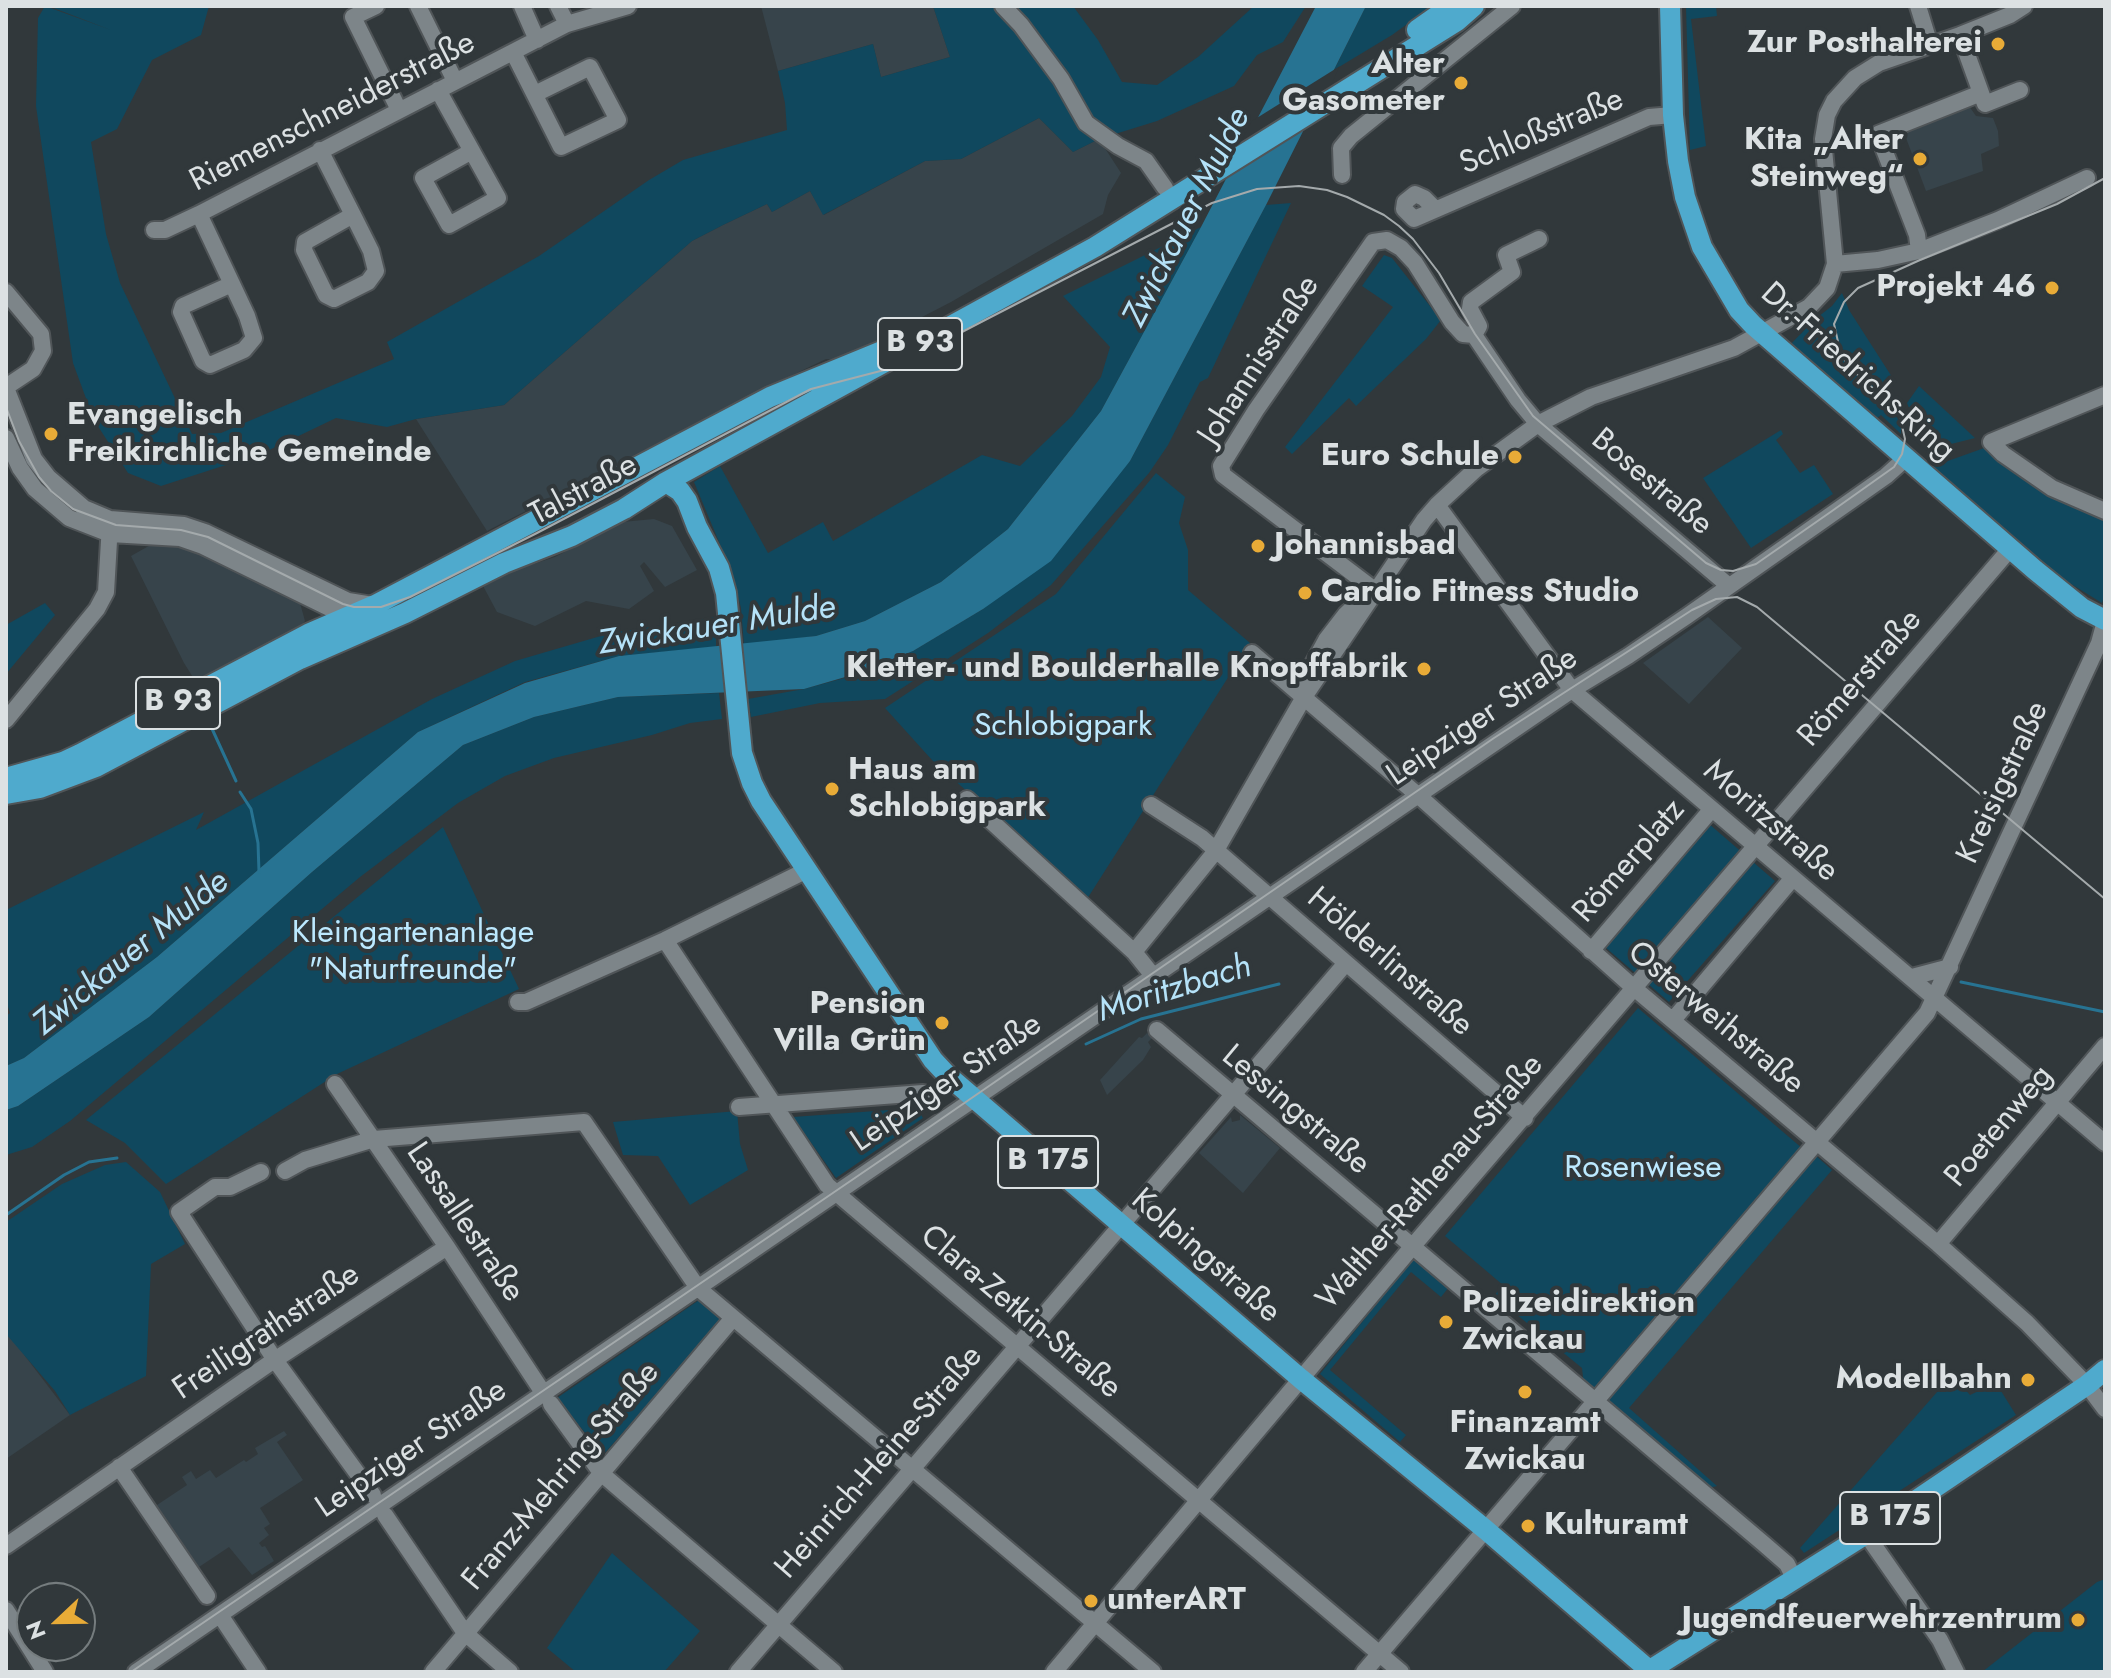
<!DOCTYPE html>
<meta charset="utf-8">
<style>
body{margin:0}
#map{position:relative;width:2111px;height:1678px;overflow:hidden;background:#31383b;font-family:Jost,sans-serif}
canvas{display:block}
.frame{position:absolute;inset:0;border:8px solid #dce1e3;pointer-events:none}
.north{position:absolute;left:16px;top:1582px;width:80px;height:80px;box-sizing:border-box;background:#31383b;border:2px solid #757c7e;border-radius:50%;rotate:248deg;font-size:22px;font-weight:700;line-height:32px;text-align:center;color:#dce1e3}
.north::after{content:'';display:block;margin:auto;width:28px;height:36px;background:#e8ab37;clip-path:polygon(50% 0,100% 100%,50% 72%,0 100%)}
</style>
<div id="map">
<canvas width="2111" height="1678"></canvas>
<div class="frame"></div>
<div class="north">N</div>
</div>
<script>
const context = document.querySelector('canvas').getContext('2d');
context.lineJoin = 'round';
function paint(path, color) { context.fillStyle = color; context.fill(path, 'evenodd'); }
const shape = rows => new Path2D(rows.map(r => 'M' + r).join(''));
function trace(path, color, width, dash) { context.strokeStyle = color; context.lineWidth = width; context.lineCap = dash ? 'butt' : 'round'; context.setLineDash(dash || []); context.stroke(path); }
function label(font, color, halo, rows, align = 'center') {
  context.font = font + ' Jost,sans-serif'; context.lineWidth = 8; context.setLineDash([]); context.textBaseline = 'middle'; context.strokeStyle = halo; context.fillStyle = color; for (const [text, x, y, turn = 0] of rows) {
    context.save(); context.translate(x, y); context.rotate((+turn || 0) * Math.PI / 180); context.textAlign = isNaN(turn) ? turn : align; if (halo) context.strokeText(text, 0, 0); context.fillText(text, 0, 0); context.restore();
  }
}
const built = shape([
 [761,6,933,6,950,57,881,77,873,44,778,71],
 [1969,106,1976,116,1993,118,1998,131,1999,146,1981,154,1983,171,1926,191,1903,130],
 [1039,118,1073,152,1099,139,1121,173,1108,195,1103,214,951,302,839,360,826,359,747,397,487,531,416,419,504,405,692,241,723,225,767,204,772,212,810,191,824,215,925,161,961,159],
 [654,519,672,526,697,570,665,587,644,562,640,566,654,591,629,609,586,601,535,626,497,612,482,584,509,572,555,557,622,522],
 [154,543,180,543,300,603,305,621,298,630,196,682,184,663,131,556],
 [1708,617,1742,648,1689,704,1643,663],
 [1147,1033,1153,1037,1148,1042,1151,1047,1143,1060,1107,1095,1100,1080,1139,1037,1142,1038],
 [1240,1115,1280,1148,1243,1193,1199,1153,1231,1117,1232,1122,1240,1120],
 [9,1335,70,1415,6,1459,6,1336],
 [284,1431,287,1435,277,1442,303,1480,260,1508,270,1524,264,1528,269,1535,259,1543,262,1547,265,1546,274,1561,252,1575,229,1547,196,1569,154,1507,187,1485,182,1477,191,1471,196,1479,210,1470,216,1478,244,1460,246,1462,258,1454,255,1448]
]);
const green = shape([
 [45,6,111,30,51,7,209,6,201,35,152,60,117,129,91,142,106,234,120,283,192,434,221,433,394,359,387,342,539,256,649,180,683,160,787,130,785,103,778,71,873,44,881,77,950,57,933,6,1073,6,1098,40,1122,82,1157,85,1198,57,1254,6,1306,6,1283,42,1257,55,1234,86,1157,121,1099,139,1073,152,1039,118,961,159,925,161,823,215,810,191,772,212,767,204,723,225,692,241,504,405,416,419,387,427,336,418,263,453,161,486,128,473,94,420,73,363,36,106,38,18],
 [1366,6,1432,6,1392,35,1334,70],
 [1686,6,1716,6,1717,16,1691,19,1706,146,1690,150],
 [1291,203,1208,378,1200,382,1168,445,1149,473,1051,585,988,633,885,699,820,703,751,717,748,699,804,689,859,674,913,651,983,609,1130,461,1266,205],
 [1201,227,1101,411,1008,529,941,582,865,621,816,636,744,645,741,608,732,573,694,482,720,466,768,553,823,522,833,541,982,455,1020,466,1072,416,1101,377,1110,347,1063,296],
 [1384,255,1392,258,1441,320,1426,339,1356,406,1349,398,1292,454,1285,447,1393,307,1362,286],
 [1842,293,1849,310,1892,377,1886,400,1901,424,1901,434,1881,415,1876,419,1789,346,1814,320,1832,306],
 [1919,386,1975,438,1927,450,1907,403],
 [1781,430,1783,434,1776,440,1800,473,1814,465,1833,494,1751,548,1703,478],
 [1987,447,2049,494,2105,519,2105,594,2102,603,2037,563,1931,467],
 [1156,473,1185,497,1179,523,1188,550,1188,590,1250,643,1087,899,932,760,885,708,1056,594],
 [45,603,55,615,6,674,6,625],
 [716,617,716,647,619,656,525,682,418,732,157,957,24,1058,6,1066,6,1016,10,1013,6,1000,6,910,204,812,196,830,432,699,515,661,611,633],
 [719,693,722,719,690,723,652,735,554,758,505,776,458,803,360,877,70,1121,32,1147,6,1155,6,1110,18,1106,149,1017,312,872,463,745,534,717,618,697],
 [1708,823,1775,881,1669,1002,1605,947],
 [443,827,519,989,337,1074,166,1184,125,1143,86,1120],
 [1638,1008,1803,1149,1594,1393,1584,1386,1582,1368,1494,1296,1503,1285,1445,1236],
 [917,1108,923,1118,836,1178,793,1117],
 [737,1111,740,1144,748,1170,690,1205,658,1156,623,1155,613,1122],
 [1815,1155,1832,1170,1629,1408,1717,1486,1709,1488,1604,1400],
 [126,1162,160,1192,185,1244,151,1264,146,1376,70,1415,55,1391,6,1334,6,1222,62,1184,105,1165],
 [1414,1258,1449,1287,1441,1297,1411,1272,1330,1370,1406,1435,1400,1442,1320,1374],
 [702,1298,722,1320,603,1455,557,1398],
 [1952,1375,1970,1395,1996,1383,2016,1415,1804,1553,1800,1548],
 [612,1553,700,1631,664,1672,576,1672,547,1648],
 [2105,1579,2105,1672,1982,1672,2097,1582]
]);
const water = shape([
 [1316,6,1366,6,1266,205,1130,461,1051,561,983,609,913,651,859,673,804,689,618,697,534,717,463,745,312,872,149,1017,18,1106,6,1110,6,1066,24,1058,157,957,418,732,525,683,619,656,816,636,865,621,941,582,1008,529,1101,411,1201,227]
]);
const pier = shape([
 [1340,66,1313,121,1223,178,1252,121]
]);
const stream = shape([
 [208,720,236,781],
 [240,792,251,809,258,843,259,872],
 [1961,982,2105,1012],
 [1086,1044,1141,1019,1279,984],
 [6,1215,64,1175,89,1162,117,1158]
]);
const minor = shape([
 [376,6,353,17,399,110],
 [418,6,455,81],
 [522,6,537,40],
 [558,6,567,24],
 [1003,6,1021,25,1061,79,1086,123,1118,146,1146,161,1165,188],
 [1918,6,1930,45],
 [1960,35,1985,104,2020,90],
 [513,52,561,147,618,120,590,67,535,94],
 [438,90,498,198,449,225,423,178,472,151],
 [320,150,353,215,305,242,304,250,326,295,334,299,368,282,376,271,371,251,353,215],
 [1342,175,1341,148,1351,136,1512,6],
 [1434,208,1424,198,1415,194,1405,202,1404,209,1414,219,1649,117,1673,115],
 [199,214,232,284,183,306,181,312,203,361,210,365,244,350,254,338,247,316,232,284],
 [154,230,165,230,199,214,567,24,628,6],
 [1919,251,1917,235,1878,134,1981,93],
 [1835,264,1878,260,1919,251,1998,220,2087,178],
 [6,292,41,334,43,351,33,369,6,387],
 [1474,335,1518,400,1538,424,1729,586],
 [1474,335,1479,326,1470,309,1471,302,1512,272,1506,255,1539,239],
 [6,388,34,459,48,477,84,508,110,519,184,525,205,532,348,601,373,605],
 [2105,395,1991,442,2003,454,2052,488,2105,511],
 [6,438,20,468,35,489,69,518,110,534,180,538,203,546,354,620],
 [1437,505,1572,690,2105,1143],
 [1376,591,1223,475,1221,466,1256,410,1373,242,1387,240,1401,248,1415,263,1452,322,1463,334,1474,335],
 [1252,653,1420,797,1634,988,1938,1244,2027,1323,2087,1385,2105,1409],
 [1302,684,1326,640,1346,614,1362,599],
 [6,720,97,609,106,592,110,524],
 [967,799,1134,952,1154,977],
 [1151,805,1202,838,1525,1118],
 [665,940,827,1185,1401,1672],
 [1591,951,1711,810],
 [1134,952,1215,852,1304,697,1424,520,1437,505,1476,469,1538,424,1591,397,1734,348,1809,307,1827,288,1835,264,1823,139,1827,115,1834,101,1855,78,1879,63,1960,35,2010,15,2024,6],
 [1912,977,1950,967],
 [518,1002,526,1002,665,940,807,870],
 [1673,1020,1792,879],
 [1157,1030,1764,1544,1787,1564,1795,1580],
 [335,1084,447,1247,544,1394],
 [739,1107,923,1093],
 [285,1171,305,1160,374,1139,584,1122,698,1288,1153,1672],
 [261,1172,230,1187,215,1187,179,1212,275,1360,373,1495],
 [1938,1244,2105,1046],
 [551,1404,602,1474,834,1672],
 [119,1467,207,1596],
 [385,1515,465,1633,510,1672],
 [1866,1534,1940,1640,1956,1672],
 [6,1546,270,1363,447,1247],
 [6,1610,45,1672],
 [220,1615,258,1672],
 [136,1672,1572,690,1628,656,1687,616,1886,476,1906,458],
 [433,1672,733,1318],
 [738,1672,1346,963],
 [1054,1672,1412,1247,2010,549],
 [1364,1672,1927,1013,2099,643,2105,621]
]);
const major = shape([
 [1670,6,1673,115,1678,161,1685,197,1702,247,1739,310,1753,325,2035,570,2082,608,2105,620],
 [1417,30,1451,6],
 [666,482,680,491,687,501,697,527,719,568,726,593,742,753,752,783,761,801,933,1060,947,1075,1301,1379,1486,1530,1649,1670],
 [6,778,63,762,80,754,308,634,375,605,770,397,882,351],
 [6,794,40,788,96,767,300,659,405,613,504,563,572,536,624,509,666,482,1095,247,1457,21,1474,6],
 [1647,1672,1866,1534,2087,1385,2105,1370]
]);
const tram = shape([
 [6,407,19,441,39,477,51,491,73,509,116,525,181,530,208,537,343,604,354,607,381,607,410,597,537,533,811,389,892,368,1212,203,1257,189,1299,186,1327,190,1347,197,1384,215,1399,226,1413,239,1439,273,1475,334,1533,416,1706,563,1721,570,1733,571,1756,564,1832,511,1894,467,1902,454,1905,439,1900,417,1890,403,1852,370,1841,355,1834,324,1844,302,1858,288,1920,260,2057,204,2105,178],
 [131,1672,931,1126,1494,738,1692,610,1716,599,1737,597,1757,607,2105,899]
]);
const markers = [
 [1998,44,8,"#e8ab37"],
 [1461,83,8,"#e8ab37"],
 [1920,159,8,"#e8ab37"],
 [2052,288,8,"#e8ab37"],
 [51,434,8,"#e8ab37"],
 [1515,457,8,"#e8ab37"],
 [1258,546,8,"#e8ab37"],
 [1305,593,8,"#e8ab37"],
 [1424,669,8,"#e8ab37"],
 [832,789,8,"#e8ab37"],
 [942,1023,8,"#e8ab37"],
 [1446,1322,8,"#e8ab37"],
 [2028,1380,8,"#e8ab37"],
 [1525,1392,8,"#e8ab37"],
 [1528,1526,8,"#e8ab37"],
 [1091,1601,8,"#e8ab37"],
 [2078,1620,8,"#e8ab37"]
];
const shields = [
 [920,344,84],
 [178,703,84],
 [1048,1162,100],
 [1890,1518,100]
];
const shieldNames = [
 ["B 93",920,344],
 ["B 93",178,703],
 ["B 175",1048,1162],
 ["B 175",1890,1518]
];
const poiNames = [
 ["Zur Posthalterei",1982,44],
 ["Alter",1445,65],
 ["Gasometer",1445,102],
 ["Kita „Alter",1904,141],
 ["Steinweg“",1904,178],
 ["Projekt 46",2036,288],
 ["Evangelisch",67,416,"left"],
 ["Freikirchliche Gemeinde",67,453,"left"],
 ["Euro Schule",1499,457],
 ["Johannisbad",1274,546,"left"],
 ["Cardio Fitness Studio",1321,593,"left"],
 ["Kletter- und Boulderhalle Knopffabrik",1408,669],
 ["Haus am",848,771,"left"],
 ["Schlobigpark",848,808,"left"],
 ["Pension",926,1005],
 ["Villa Grün",926,1042],
 ["Polizeidirektion",1462,1304,"left"],
 ["Zwickau",1462,1341,"left"],
 ["Modellbahn",2012,1380],
 ["Finanzamt",1525,1424,"center"],
 ["Zwickau",1525,1461,"center"],
 ["Kulturamt",1544,1526,"left"],
 ["unterART",1107,1601,"left"],
 ["Jugendfeuerwehrzentrum",2062,1620]
];
const streetNames = [
 ["Riemenschneiderstraße",333,113,-27],
 ["Schloßstraße",1542,133,-23],
 ["Johannisstraße",1260,361,-57],
 ["Dr.-Friedrichs-Ring",1857,373,42],
 ["Bosestraße",1651,483,40],
 ["Talstraße",584,491,-28],
 ["Römerstraße",1861,679,-49],
 ["Leipziger Straße",1483,718,-34],
 ["Kreisigstraße",2004,783,-65],
 ["Moritzstraße",1770,822,41],
 ["Römerplatz",1630,862,-49],
 ["Hölderlinstraße",1389,963,41],
 ["Osterweihstraße",1715,1019,40],
 ["Leipziger Straße",947,1084,-34],
 ["Lessingstraße",1295,1111,40],
 ["Poetenweg",2000,1127,-50],
 ["Walther-Rathenau-Straße",1431,1183,-49],
 ["Lassallestraße",464,1223,56],
 ["Kolpingstraße",1205,1257,41],
 ["Clara-Zetkin-Straße",1020,1313,40],
 ["Freiligrathstraße",267,1333,-34],
 ["Leipziger Straße",412,1450,-34],
 ["Heinrich-Heine-Straße",880,1463,-49],
 ["Franz-Mehring-Straße",562,1477,-50]
];
const parkNames = [
 ["Schlobigpark",1063,727],
 ["Kleingartenanlage",413,934],
 ["\"Naturfreunde\"",413,971],
 ["Rosenwiese",1643,1169]
];
const waterNames = [
 ["Zwickauer Mulde",1188,218,-63],
 ["Zwickauer Mulde",717,627,-9],
 ["Zwickauer Mulde",132,954,-39],
 ["Moritzbach",1175,990,-17]
];
paint(built, '#37444b');
paint(green, '#10485e');
paint(water, '#277392');
paint(pier, '#31383b');
trace(stream, '#277392', 3);
trace(minor, '#505558', 20);
trace(major, '#505558', 24);
trace(minor, '#7d8589', 16);
trace(major, '#4faacd', 20);
trace(tram, '#a4aaac', 2);
for (const [x, y, r, color] of markers) { const dot = new Path2D(); dot.arc(x, y, r, 0, 2 * Math.PI); context.fillStyle = color; context.fill(dot); trace(dot, '#31383b', 3); }
for (const [x, y, w] of shields) { const box = new Path2D(); box.roundRect(x - w / 2, y - 26, w, 52, 6); context.fillStyle = '#31383b'; context.fill(box); trace(box, '#dce1e3', 2); }
label('bold 30px', '#dce1e3', null, shieldNames);
label('bold 32px', '#dce1e3', '#31383b', poiNames, 'right');
label('32px', '#dce1e3', '#31383b', streetNames);
label('32px', '#bce9ff', '#31383b', parkNames);
label('italic 34px', '#b5e2f8', '#31383b', waterNames);
</script>
